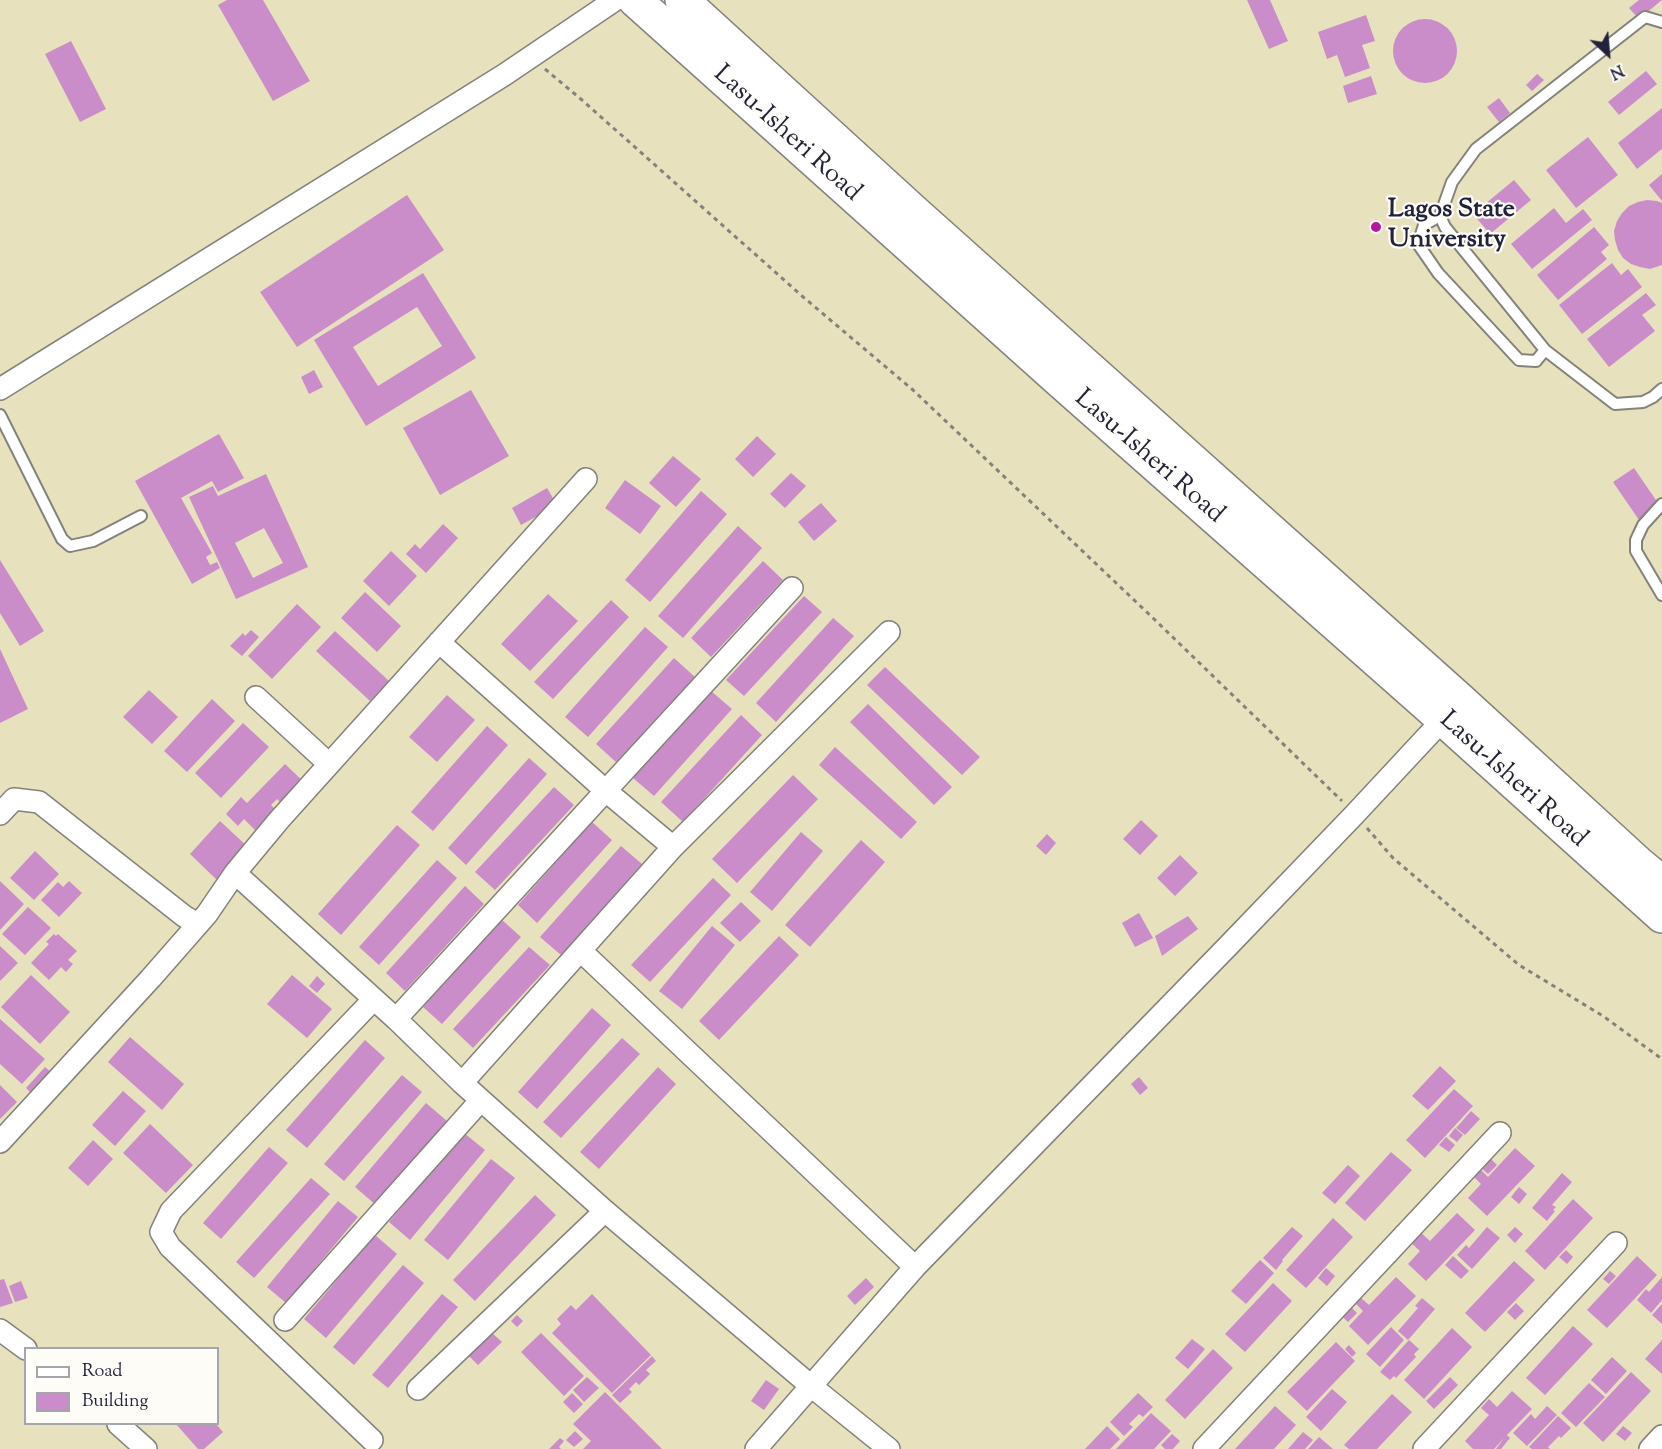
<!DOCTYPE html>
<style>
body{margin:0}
#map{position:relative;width:1662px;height:1449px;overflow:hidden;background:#e7e1be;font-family:"Sorts Mill Goudy",serif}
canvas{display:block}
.legend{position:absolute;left:24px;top:1347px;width:195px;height:78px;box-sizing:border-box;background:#fdfcf7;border:2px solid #a5a5ac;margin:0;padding:8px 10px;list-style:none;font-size:18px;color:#22223b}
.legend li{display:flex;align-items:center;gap:12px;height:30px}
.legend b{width:30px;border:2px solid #a5a5ac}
.north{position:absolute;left:1578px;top:24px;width:60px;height:60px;-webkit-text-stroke:4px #fdfcf7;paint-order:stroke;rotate:154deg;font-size:16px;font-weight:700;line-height:24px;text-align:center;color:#22223b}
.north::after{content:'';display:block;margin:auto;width:21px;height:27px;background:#22223b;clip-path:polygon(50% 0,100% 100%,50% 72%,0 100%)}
</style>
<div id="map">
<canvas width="1662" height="1449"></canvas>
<ul class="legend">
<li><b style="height:8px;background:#fff"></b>Road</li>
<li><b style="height:16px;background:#ca8dc9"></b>Building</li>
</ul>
<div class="north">N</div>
</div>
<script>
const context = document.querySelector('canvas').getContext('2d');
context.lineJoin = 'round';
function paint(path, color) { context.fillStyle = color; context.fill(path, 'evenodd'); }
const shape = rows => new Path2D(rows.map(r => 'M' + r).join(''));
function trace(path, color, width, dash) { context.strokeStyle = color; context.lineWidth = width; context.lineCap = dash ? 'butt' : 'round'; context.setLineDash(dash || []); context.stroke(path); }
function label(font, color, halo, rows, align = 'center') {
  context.font = font + ' "Sorts Mill Goudy",serif'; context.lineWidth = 4.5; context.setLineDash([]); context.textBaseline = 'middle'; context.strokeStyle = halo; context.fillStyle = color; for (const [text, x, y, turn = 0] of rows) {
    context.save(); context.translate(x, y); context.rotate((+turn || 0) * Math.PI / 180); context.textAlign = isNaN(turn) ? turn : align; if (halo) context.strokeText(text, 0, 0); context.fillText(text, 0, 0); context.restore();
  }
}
const building = shape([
 [227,0,263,0,310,81,273,101,218,5],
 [1247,0,1270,0,1288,41,1269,49],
 [1639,0,1662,0,1639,19,1629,8],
 [1366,15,1375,41,1362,45,1370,68,1345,77,1337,55,1327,59,1318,32],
 '1393 51a32 32 0 1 1 64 0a32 32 0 1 1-64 0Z',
 [71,41,106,109,80,122,45,54],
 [1646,71,1657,84,1619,115,1608,102],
 [1537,74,1544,80,1532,91,1526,85],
 [1371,76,1377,94,1348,103,1343,86],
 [1499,98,1510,113,1499,122,1487,107],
 [1662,108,1662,149,1637,169,1618,143],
 [1588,137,1618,175,1576,208,1546,170],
 [1662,174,1662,201,1649,185],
 [1514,180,1531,200,1490,234,1473,214],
 [407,195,444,250,297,347,260,292],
 [1647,200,1657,201,1662,203,1662,265,1650,269,1640,267,1631,264,1623,258,1618,250,1615,240,1614,231,1617,221,1622,213,1629,206,1638,202],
 [1554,208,1566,223,1583,209,1592,220,1532,269,1511,244],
 [1594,227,1609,245,1601,252,1607,259,1558,300,1537,275],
 [1612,263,1621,275,1628,269,1642,287,1582,334,1559,305],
 [423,273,476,358,366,426,314,340],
 [417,307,442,346,378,386,353,347],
 [1646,293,1656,305,1642,315,1655,331,1609,367,1587,339],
 [314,370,323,387,309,394,301,377],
 [471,390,509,456,440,495,403,428],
 [219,434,244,478,218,492,212,481,181,498,212,553,206,557,210,565,217,562,220,568,192,584,135,481],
 [757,436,776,454,753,477,735,459],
 [673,456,701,479,676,507,649,483],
 [1634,468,1660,506,1639,520,1613,482],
 [791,473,806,486,785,508,770,494],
 [266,474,308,567,236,599,189,497,213,486,218,496],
 [264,528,283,563,253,578,235,543],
 [625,480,661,506,640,534,605,508],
 [547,488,557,505,521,525,512,508],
 [701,491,727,514,650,602,625,580],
 [821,503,837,521,814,541,798,522],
 [443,524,458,538,426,573,406,554,415,544,420,549],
 [738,526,762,548,683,638,658,616],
 [391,551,417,576,389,606,363,581],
 [0,560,44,631,20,646,0,613],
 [763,561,783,580,711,657,691,638],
 [365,592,401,626,377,652,341,618],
 [548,594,578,621,530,671,501,644],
 [804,596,822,612,744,696,726,680],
 [611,600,629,617,553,699,534,682],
 [297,604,321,627,272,679,248,656],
 [833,618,854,636,776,722,756,703],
 [645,627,668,647,588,737,565,717],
 [251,630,259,637,242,656,230,646,243,633,245,636],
 [335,631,389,681,370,701,316,651],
 [0,649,28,709,0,723],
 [674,658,695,677,616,762,596,744],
 [885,667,980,757,962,775,867,685],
 [149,690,178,717,152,744,123,717],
 [711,691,732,709,654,796,633,778],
 [447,695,475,720,437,762,409,737],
 [212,699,235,721,187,772,164,751],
 [868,704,952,787,934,805,850,722],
 [741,715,762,735,683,822,661,802],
 [243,723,269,747,221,798,195,773],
 [487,726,508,745,433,831,411,812],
 [835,747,917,822,901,839,819,765],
 [529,758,547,774,466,865,448,848],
 [285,764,304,782,283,805,277,799,271,805,277,811,257,832,244,819,238,826,226,814,241,797,247,803],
 [793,775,818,799,737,883,712,859],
 [554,787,574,805,495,890,475,872],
 [1141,820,1158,836,1140,855,1123,839],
 [220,821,249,848,218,881,190,854],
 [592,822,612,840,537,923,518,905],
 [397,825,420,845,341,935,318,914],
 [801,832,823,851,772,911,750,892],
 [1047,834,1056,843,1046,855,1036,846],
 [861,840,885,862,810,947,785,925],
 [621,846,642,864,561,955,540,937],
 [35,851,59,874,34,900,10,878],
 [1180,855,1198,873,1175,896,1157,878],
 [437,860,457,878,379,965,359,947],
 [713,878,731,895,650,982,631,965],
 [0,881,24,904,0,930],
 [69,881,82,893,59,917,41,900,58,882,63,887],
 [465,886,484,904,405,991,386,973],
 [741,902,761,921,740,942,720,923],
 [28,907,51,928,25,955,2,934],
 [1139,913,1153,938,1135,947,1122,923],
 [1188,916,1198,929,1162,956,1155,936],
 [502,920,521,937,442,1024,423,1007],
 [712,926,735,945,682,1009,659,991],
 [54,934,56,936,58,934,77,951,68,960,73,964,66,972,61,967,49,980,31,963,49,944,46,942],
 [779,936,799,955,719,1040,699,1021],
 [0,946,18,963,0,981],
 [529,947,550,965,473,1048,453,1029],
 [31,975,70,1012,40,1044,1,1007],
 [292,975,332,1009,307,1038,267,1004],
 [317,976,325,984,317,993,309,986],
 [592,1008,611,1025,537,1109,518,1092],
 [0,1019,45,1059,22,1084,0,1064],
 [130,1037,184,1084,162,1110,108,1062],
 [622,1038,640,1054,561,1138,543,1122],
 [365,1040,385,1058,307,1148,286,1130],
 [1440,1066,1456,1081,1428,1110,1412,1096],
 [45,1067,52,1073,32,1094,26,1088],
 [658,1067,676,1084,599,1169,580,1152],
 [402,1075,422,1092,344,1181,324,1164],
 [1139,1077,1148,1088,1140,1095,1131,1084],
 [0,1085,17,1102,0,1119],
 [1454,1089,1473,1106,1425,1158,1406,1140],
 [123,1091,146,1111,115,1146,92,1125],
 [426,1103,447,1121,376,1205,355,1187],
 [1471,1111,1480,1119,1465,1135,1456,1128],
 [150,1124,193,1165,166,1193,123,1153],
 [1455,1128,1463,1135,1457,1142,1449,1136],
 [464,1133,485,1150,410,1240,389,1222],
 [1446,1137,1455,1145,1449,1152,1439,1145],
 [93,1140,113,1159,88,1186,68,1168],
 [269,1147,288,1163,221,1239,203,1223],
 [1515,1148,1535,1166,1487,1216,1468,1198,1481,1184,1473,1176,1480,1169,1488,1177],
 [1391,1152,1412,1170,1365,1221,1345,1203],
 [1488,1156,1497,1165,1488,1174,1478,1165],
 [491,1159,515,1178,448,1260,424,1240],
 [1348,1165,1360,1176,1335,1204,1322,1193],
 [1562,1173,1572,1182,1552,1205,1556,1207,1553,1210,1555,1211,1547,1221,1532,1208],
 [311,1178,330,1194,254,1278,236,1262],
 [1519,1187,1527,1194,1519,1204,1511,1197],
 [535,1195,556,1215,475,1301,453,1280],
 [1573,1199,1593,1218,1545,1270,1525,1251],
 [338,1201,358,1217,286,1303,267,1287],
 [1457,1213,1475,1230,1426,1281,1408,1264,1420,1251,1410,1242,1420,1232,1430,1241],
 [1333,1218,1353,1237,1306,1288,1286,1270],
 [1292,1227,1303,1236,1282,1260,1283,1261,1276,1270,1263,1258],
 [1487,1227,1500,1238,1472,1269,1457,1255,1466,1245,1469,1248],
 [1515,1227,1523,1234,1515,1243,1507,1235],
 [375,1235,397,1254,326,1338,304,1319],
 [1566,1250,1573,1257,1567,1264,1559,1257],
 [1453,1256,1469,1271,1461,1279,1445,1265],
 [1637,1256,1657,1275,1607,1328,1587,1310],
 [1260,1260,1274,1273,1246,1304,1231,1291],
 [1514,1261,1535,1280,1485,1332,1465,1313],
 [403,1265,424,1283,354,1365,333,1347],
 [1326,1268,1335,1276,1327,1286,1318,1278],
 [1610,1271,1616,1276,1609,1284,1603,1279],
 [1396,1277,1416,1296,1368,1345,1349,1326,1363,1311,1355,1303,1360,1297,1369,1305],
 [1662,1277,1662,1300,1651,1313,1637,1300,1646,1289,1649,1292],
 [866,1278,874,1287,855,1305,847,1296],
 [4,1279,13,1303,0,1307,0,1280],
 [21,1281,28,1298,15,1302,9,1286],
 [1273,1283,1292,1301,1245,1352,1225,1334],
 [442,1294,458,1307,388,1388,372,1375],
 [592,1294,651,1355,612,1393,552,1333,561,1324,557,1319,571,1305,576,1310],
 [1422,1298,1435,1309,1408,1340,1398,1331,1418,1308,1415,1306],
 [1516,1303,1524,1311,1515,1320,1507,1312],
 [1662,1304,1662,1324,1652,1315],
 [1352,1308,1357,1313,1348,1322,1343,1317],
 [517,1315,523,1321,517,1327,511,1321],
 [1573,1326,1593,1344,1545,1395,1526,1378],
 [1391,1327,1404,1340,1380,1367,1366,1354],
 [1452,1328,1472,1347,1424,1399,1404,1380],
 [490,1331,502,1342,478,1365,467,1354],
 [541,1333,584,1376,564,1396,521,1352],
 [1192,1339,1205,1349,1188,1369,1175,1358],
 [1409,1340,1419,1349,1414,1354,1416,1357,1396,1378,1394,1376,1390,1380,1380,1372],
 [1662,1340,1662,1374,1645,1359],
 [1336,1342,1355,1361,1307,1411,1287,1392],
 [1349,1345,1356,1353,1352,1357,1345,1349],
 [1213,1349,1233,1368,1185,1419,1165,1400],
 [652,1356,656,1361,646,1370,650,1374,639,1385,636,1382,629,1389,632,1392,620,1403,612,1395],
 [1612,1357,1627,1371,1606,1394,1591,1380],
 [1631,1372,1651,1391,1603,1442,1583,1423],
 [587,1377,599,1388,584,1402,573,1390],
 [1450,1377,1458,1385,1434,1409,1426,1401],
 [766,1380,779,1389,764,1410,751,1401],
 [1589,1383,1605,1397,1576,1427,1561,1413],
 [1332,1389,1347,1402,1321,1431,1306,1417],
 [1512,1391,1532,1409,1507,1435,1510,1438,1501,1449,1496,1449,1504,1438,1494,1449,1473,1449,1465,1441,1489,1415,1481,1408,1489,1399,1497,1407],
 [605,1392,662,1449,583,1449,591,1441,573,1424],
 [572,1393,583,1404,574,1413,563,1402],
 [1138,1393,1153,1407,1143,1417,1139,1414,1129,1424,1133,1427,1124,1436,1110,1422],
 [1392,1394,1412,1412,1377,1449,1349,1449,1344,1445],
 [1275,1406,1296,1425,1274,1449,1235,1449],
 [1547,1406,1557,1415,1527,1446,1513,1433,1531,1414,1535,1419],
 [1151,1413,1171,1431,1154,1449,1116,1449],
 [1558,1416,1571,1428,1561,1438,1559,1436,1548,1447,1550,1449,1532,1449,1529,1447],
 [176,1424,216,1424,223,1432,204,1449,198,1449],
 [1107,1426,1120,1439,1110,1449,1085,1449],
 [1623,1426,1632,1433,1625,1441,1616,1434],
 [575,1431,583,1439,574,1447,566,1440],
 [1303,1432,1313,1440,1305,1449,1288,1449],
 [1172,1434,1180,1441,1173,1449,1165,1449,1161,1445],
 [1319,1437,1333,1449,1308,1449],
 [560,1438,564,1441,559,1447,561,1449,549,1449]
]);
const path = shape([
 [545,69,582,100,802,296,913,390,1153,618,1342,801],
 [1367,828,1393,858,1519,965,1603,1016,1662,1059]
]);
const service = shape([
 [1662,22,1645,17,1476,149,1452,182,1440,216,1445,227,1545,350,1615,404,1643,402,1653,397,1662,389],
 [1440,216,1424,225,1418,244,1438,273,1519,360,1536,361,1545,350],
 [0,415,62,539,70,546,93,541,141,516],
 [1662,504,1643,525,1636,540,1636,551,1662,595]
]);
const minor = shape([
 [0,389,504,75,615,0],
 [439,642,606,791,673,847],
 [256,697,329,764],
 [0,814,14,799,39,802,184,916,197,924],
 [235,873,396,1019,462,1083,605,1211,811,1386,889,1449],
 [581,951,915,1267],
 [396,1019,792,588],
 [462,1083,673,847,889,632],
 [0,1142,151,978,207,914,235,873,279,820,586,479],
 [285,1320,481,1100],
 [0,1330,26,1349],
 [418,1389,605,1211],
 [118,1424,146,1449],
 [372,1440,170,1247,161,1232,171,1211,374,999],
 [756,1449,915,1267,1229,945,1355,814,1450,712],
 [1204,1449,1500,1133],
 [1424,1449,1616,1243],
 [1650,1449,1662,1436]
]);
const primary = shape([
 [635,0,1059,380,1444,720,1662,916],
 [682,0,912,210,1459,699,1638,863,1662,883]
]);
const markers = [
 [1376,227,6,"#b5179e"]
];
const streetNames = [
 ["Lasu-Isheri Road",786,135,42],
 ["Lasu-Isheri Road",1148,458,41],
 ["Lasu-Isheri Road",1512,781,42]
];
const poiNames = [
 ["Lagos State",1388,212],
 ["University",1388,242]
];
paint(building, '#ca8dc9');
trace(service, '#84827c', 14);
trace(minor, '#84827c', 24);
trace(primary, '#84827c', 36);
trace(path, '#84827c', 3, [4.5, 4.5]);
trace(service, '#fff', 10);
trace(minor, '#fff', 21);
trace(primary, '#fff', 33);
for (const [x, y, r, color] of markers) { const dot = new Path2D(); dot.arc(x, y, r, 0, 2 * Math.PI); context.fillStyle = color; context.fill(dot); trace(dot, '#fdfcf7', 2); }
label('26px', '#22223b', '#fdfcf7', streetNames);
label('bold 26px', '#22223b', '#fdfcf7', poiNames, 'left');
</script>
